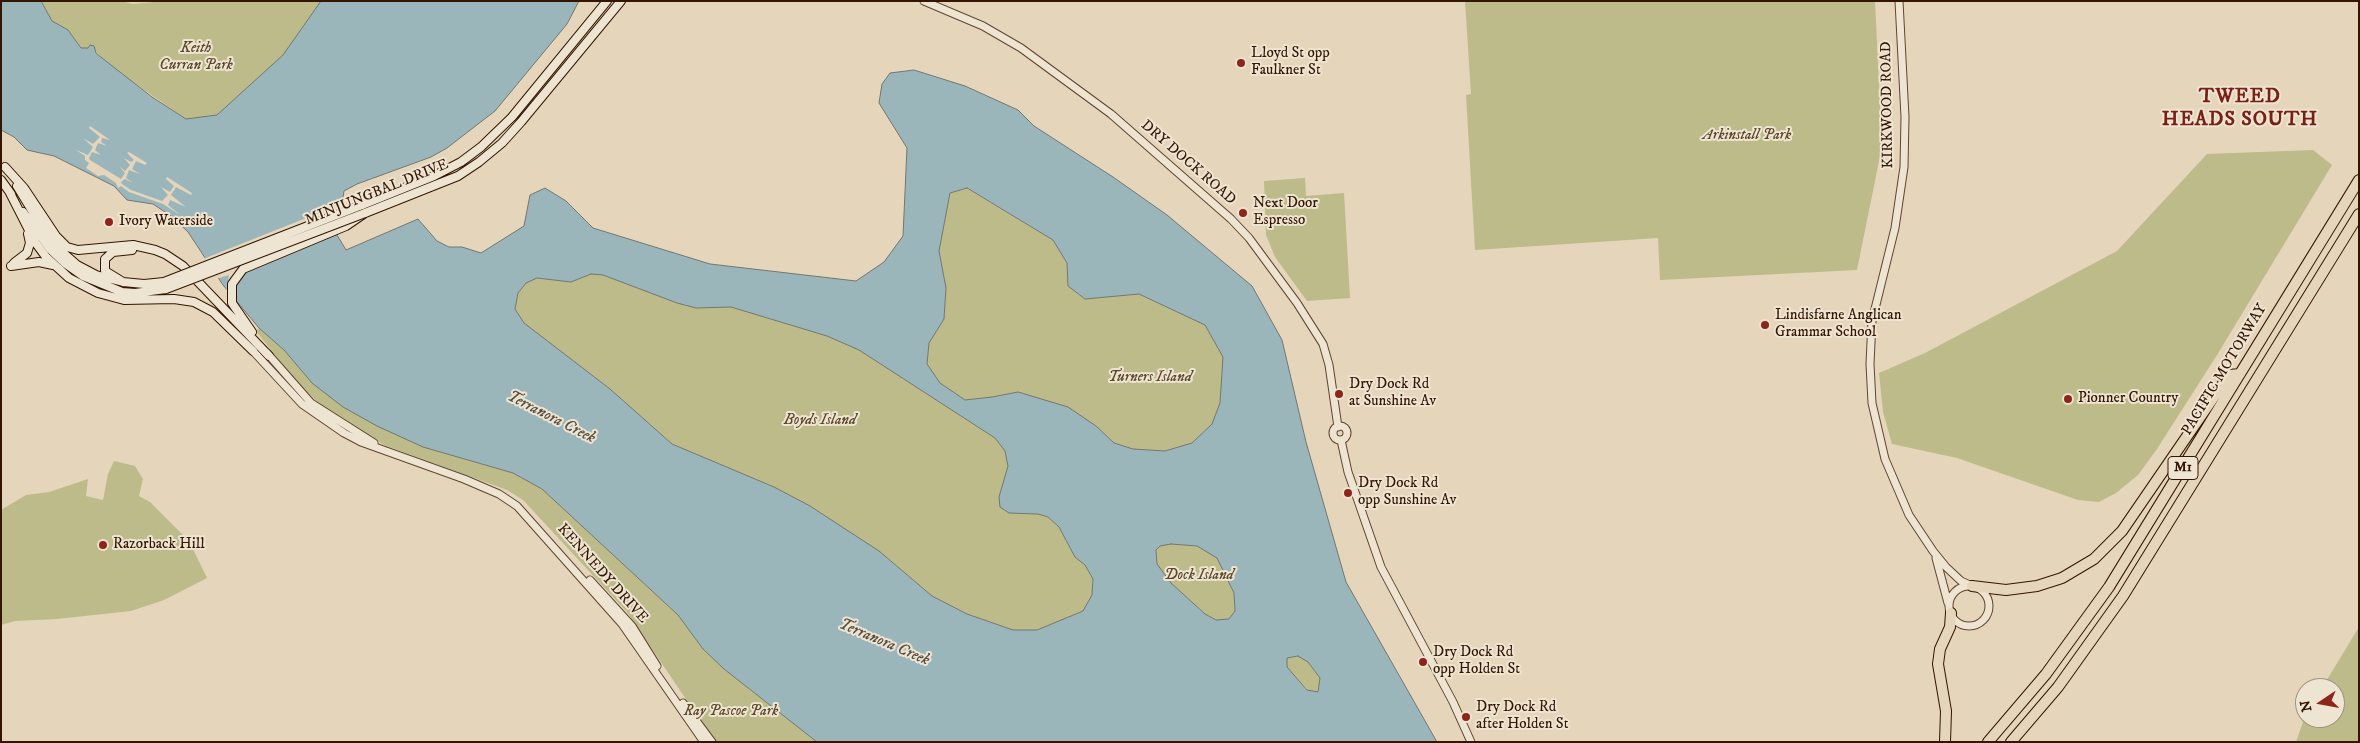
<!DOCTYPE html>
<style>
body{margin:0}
#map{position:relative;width:2360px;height:743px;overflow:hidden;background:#e5d5ba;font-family:"IM FELL DW Pica",serif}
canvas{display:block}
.frame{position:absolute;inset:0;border:2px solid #331501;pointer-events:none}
.north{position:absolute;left:2295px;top:678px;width:50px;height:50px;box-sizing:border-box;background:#eee4d2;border:1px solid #a3917e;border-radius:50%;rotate:258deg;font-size:14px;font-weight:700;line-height:20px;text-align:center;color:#331501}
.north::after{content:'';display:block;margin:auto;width:18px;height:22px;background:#8f2418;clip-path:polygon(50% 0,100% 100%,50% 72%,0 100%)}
</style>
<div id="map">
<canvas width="2360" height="743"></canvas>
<div class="frame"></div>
<div class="north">N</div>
</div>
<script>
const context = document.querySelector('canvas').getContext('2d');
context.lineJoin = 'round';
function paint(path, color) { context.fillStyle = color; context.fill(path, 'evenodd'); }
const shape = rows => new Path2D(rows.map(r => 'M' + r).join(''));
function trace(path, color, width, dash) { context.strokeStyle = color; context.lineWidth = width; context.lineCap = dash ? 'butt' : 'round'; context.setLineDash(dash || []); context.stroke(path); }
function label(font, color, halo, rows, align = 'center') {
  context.font = font + ' "IM FELL DW Pica",serif'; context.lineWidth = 4; context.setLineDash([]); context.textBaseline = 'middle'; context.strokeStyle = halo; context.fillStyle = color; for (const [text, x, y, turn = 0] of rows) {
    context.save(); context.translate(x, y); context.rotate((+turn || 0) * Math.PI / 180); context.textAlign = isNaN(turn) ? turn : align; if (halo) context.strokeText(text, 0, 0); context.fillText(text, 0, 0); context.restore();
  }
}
const green = shape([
 [41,1,122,1,132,4,166,1,321,1,283,55,217,116,186,119,127,78,102,58,90,45,88,48,81,48,68,30,52,21],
 [1465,1,1875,1,1882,146,1857,270,1660,280,1658,238,1475,250,1466,95,1471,94],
 [2313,150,2332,165,2217,355,2157,449,2138,475,2116,493,2099,502,2078,500,1957,458,1892,444,1883,412,1879,373,1925,353,2117,251,2207,154],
 [1305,178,1306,196,1344,193,1350,298,1307,301,1275,257,1266,235,1264,181],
 [966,188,1053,240,1067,263,1068,286,1085,299,1139,294,1205,325,1223,357,1220,403,1212,424,1192,443,1165,451,1133,449,1114,443,1096,426,1018,392,992,397,965,400,940,383,927,364,929,343,944,319,946,288,939,251,950,193],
 [591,274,603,275,677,303,697,308,731,307,827,336,859,350,995,438,1005,451,1008,466,999,497,1009,513,1038,514,1048,517,1059,527,1075,557,1085,565,1093,579,1092,595,1083,611,1037,630,1013,630,967,614,932,596,879,551,810,506,774,487,672,444,610,389,524,323,515,309,518,293,526,283,537,278,571,282],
 [259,328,285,351,312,383,423,447,513,473,542,489,678,615,703,649,724,669,817,742,715,742,627,612,523,500,507,490,384,445,322,407,292,377,263,340,256,331],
 [114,461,135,466,143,479,139,496,150,502,189,541,207,578,164,600,131,611,57,619,15,621,1,625,1,510,26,495,49,492,88,479,86,496,103,500,108,474],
 [1171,544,1197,546,1217,558,1234,593,1235,611,1229,619,1216,620,1205,614,1171,583,1157,564,1156,550,1160,546],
 [2359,627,2359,742,2296,742,2305,716,2305,718,2335,718,2335,688,2322,688],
 [1299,656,1308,662,1320,678,1318,693,1308,690,1287,667,1287,658]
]);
const water = shape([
 [1,1,41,1,52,21,68,30,81,48,88,48,90,45,94,46,96,53,102,58,152,97,186,119,217,115,283,55,321,1,579,1,567,24,495,111,447,148,431,157,357,184,344,191,337,235,346,250,418,219,437,241,449,247,462,247,481,253,524,226,530,195,545,188,566,201,593,228,710,264,856,281,884,262,903,236,907,148,879,103,882,84,890,73,914,70,965,86,1018,110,1034,126,1113,177,1167,215,1252,286,1282,340,1306,442,1346,582,1437,742,817,742,724,669,703,649,678,615,542,489,513,473,423,447,377,426,343,407,312,383,285,351,259,328,223,285,188,232,171,216,153,204,127,200,114,186,54,156,27,150,14,137,1,130,1,1],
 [967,188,1053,240,1067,263,1068,286,1085,299,1139,294,1205,325,1223,357,1220,403,1212,424,1192,443,1165,451,1133,449,1114,443,1096,426,1068,407,1018,392,992,397,965,400,940,383,927,364,929,343,944,319,946,288,939,251,950,193,967,188],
 [591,274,603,275,677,303,696,308,731,307,827,336,859,350,995,438,1005,451,1008,466,999,497,1000,507,1009,513,1038,514,1048,517,1059,527,1075,557,1085,565,1093,579,1092,595,1083,611,1037,630,1013,630,967,614,932,596,879,551,810,506,774,487,672,444,610,389,524,323,515,309,518,293,526,283,537,278,571,282,591,274],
 [1171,544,1197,546,1217,558,1234,593,1235,611,1229,619,1216,620,1205,614,1171,583,1157,564,1156,550,1160,546,1171,544],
 [1298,656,1308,662,1320,678,1318,692,1307,690,1287,667,1287,658,1298,656]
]);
const pier = shape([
 [90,126,110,140,102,138,101,142,107,146,98,143,95,150,101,155,92,152,89,158,90,160,121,179,125,173,119,166,125,171,130,165,124,158,131,162,134,160,127,153,129,152,147,163,145,165,136,161,132,169,140,174,129,170,126,178,133,183,125,179,121,182,122,184,131,190,162,201,168,195,161,187,170,192,174,186,166,179,167,177,192,193,191,195,176,187,171,195,186,207,170,200,168,205,180,215,163,204,129,192,121,186,118,188,116,183,104,175,98,176,86,168,89,163,85,160,85,156,76,150,88,155,93,147,83,138,93,144,100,137,89,128],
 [344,203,340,231,245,271,236,284,231,298,226,293,229,275,216,279,203,259]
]);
const tertiary = shape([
 [924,1,983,26,1021,48,1111,114,1231,219,1249,238,1297,303,1323,344,1329,365,1338,427],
 [1899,1,1905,117,1904,167,1895,228,1872,321,1870,364,1872,403,1885,459,1909,515,1933,551,1946,567,1961,581,1970,585],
 [253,351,302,404,344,433,361,442,464,479,499,494,517,506,622,624,704,742],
 [267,353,311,403,374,443],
 '1333 433a7 7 0 1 1 14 0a7 7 0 1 1-14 0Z',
 [1341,440,1348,472,1381,567,1453,702,1471,742],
 [1936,558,1948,603],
 [590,580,632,626,657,666],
 '1949 606a20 20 0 1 1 40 0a20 20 0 1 1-40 0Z',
 [683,703,712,742]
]);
const secondary = shape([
 [5,167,24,188,56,236,67,247,78,250,133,245,155,250,165,254,183,266,269,356],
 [1,180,11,194],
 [17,186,45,232,61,251,77,265,96,275,123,282,144,284,164,282],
 [9,191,35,242,46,257,69,278,98,293,124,300,174,299,194,302,213,312,253,351],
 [362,205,434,176,461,162,481,147,512,117,607,1],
 [23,212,50,249,66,264,83,276,122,292,135,293,166,289],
 [14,263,27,253,30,243,28,234],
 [11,266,39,262,53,265],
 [123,282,105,271,105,259,113,252,132,250],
 [252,332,232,303,232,284,243,269,346,226,365,213,458,176,479,162,502,143,521,122,621,1]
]);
const motorway = shape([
 [1972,586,2006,590,2037,586,2062,578,2094,559,2122,531,2229,375,2240,374],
 [1945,742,1946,711,1938,664,1940,649,1950,627,1951,613],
 [1988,742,2046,674,2109,587,2359,180],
 [2011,742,2058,687,2123,596,2359,214]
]);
const secondaryBridge = shape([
 [164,282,362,205],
 [166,289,365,213]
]);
const markers = [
 [1241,63,5,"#8f2418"],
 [1243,213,5,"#8f2418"],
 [109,222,5,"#8f2418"],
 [1765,325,5,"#8f2418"],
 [1339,394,5,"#8f2418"],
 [2068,399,5,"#8f2418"],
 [1348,493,5,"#8f2418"],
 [103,545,5,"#8f2418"],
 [1423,662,5,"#8f2418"],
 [1466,717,5,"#8f2418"]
];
const shields = [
 [2183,468,30]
];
const shieldNames = [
 ["M1",2183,468]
];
const parkNames = [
 ["Keith",196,49],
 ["Curran Park",196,66],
 ["Arkinstall Park",1747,136],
 ["Turners Island",1150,378],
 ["Boyds Island",820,421],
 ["Dock Island",1199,576],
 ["Ray Pascoe Park",731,712]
];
const poiNames = [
 ["Lloyd St opp",1251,54],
 ["Faulkner St",1251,71],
 ["Next Door",1253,204],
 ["Espresso",1253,221],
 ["Ivory Waterside",119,222],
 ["Lindisfarne Anglican",1775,316],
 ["Grammar School",1775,333],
 ["Dry Dock Rd",1349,385],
 ["at Sunshine Av",1349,402],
 ["Pionner Country",2078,399],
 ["Dry Dock Rd",1358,484],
 ["opp Sunshine Av",1358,501],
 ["Razorback Hill",113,545],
 ["Dry Dock Rd",1433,653],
 ["opp Holden St",1433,670],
 ["Dry Dock Rd",1476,708],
 ["after Holden St",1476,725]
];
const streetNames = [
 ["KIRKWOOD ROAD",1888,105,-91],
 ["DRY DOCK ROAD",1188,163,41],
 ["MINJUNGBAL DRIVE",377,193,-22],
 ["PACIFIC MOTORWAY",2225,370,-59],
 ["KENNEDY DRIVE",602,574,48]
];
const waterNames = [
 ["Terranora Creek",551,418,27],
 ["Terranora Creek",884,643,23]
];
const districtNames = [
 ["TWEED",2240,98],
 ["HEADS SOUTH",2240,121]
];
paint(green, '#bdbb8a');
paint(water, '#9bb6bb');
trace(water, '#717671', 1);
paint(pier, '#e5d5ba');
trace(tertiary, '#60452f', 9);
trace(secondary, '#331501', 10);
trace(motorway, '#331501', 12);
trace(tertiary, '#eee4d2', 7);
trace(secondary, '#eee4d2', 8);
trace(motorway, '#e5d5ba', 10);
trace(secondaryBridge, '#331501', 10, []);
trace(secondaryBridge, '#eee4d2', 8);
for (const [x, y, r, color] of markers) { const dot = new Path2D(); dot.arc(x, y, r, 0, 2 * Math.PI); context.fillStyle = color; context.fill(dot); trace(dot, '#eee4d2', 2); }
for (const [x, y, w] of shields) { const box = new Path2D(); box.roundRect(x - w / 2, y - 11.5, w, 23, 4); context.fillStyle = '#eee4d2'; context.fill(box); trace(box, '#331501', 1); }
label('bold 14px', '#331501', null, shieldNames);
label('italic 15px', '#5c472a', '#eee4d2', parkNames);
label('15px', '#331501', '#eee4d2', poiNames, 'left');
label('15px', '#331501', '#eee4d2', streetNames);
label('italic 16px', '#574d42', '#eee4d2', waterNames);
context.letterSpacing = '1px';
label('bold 20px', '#7a1f14', '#eee4d2', districtNames);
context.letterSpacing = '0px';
</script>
